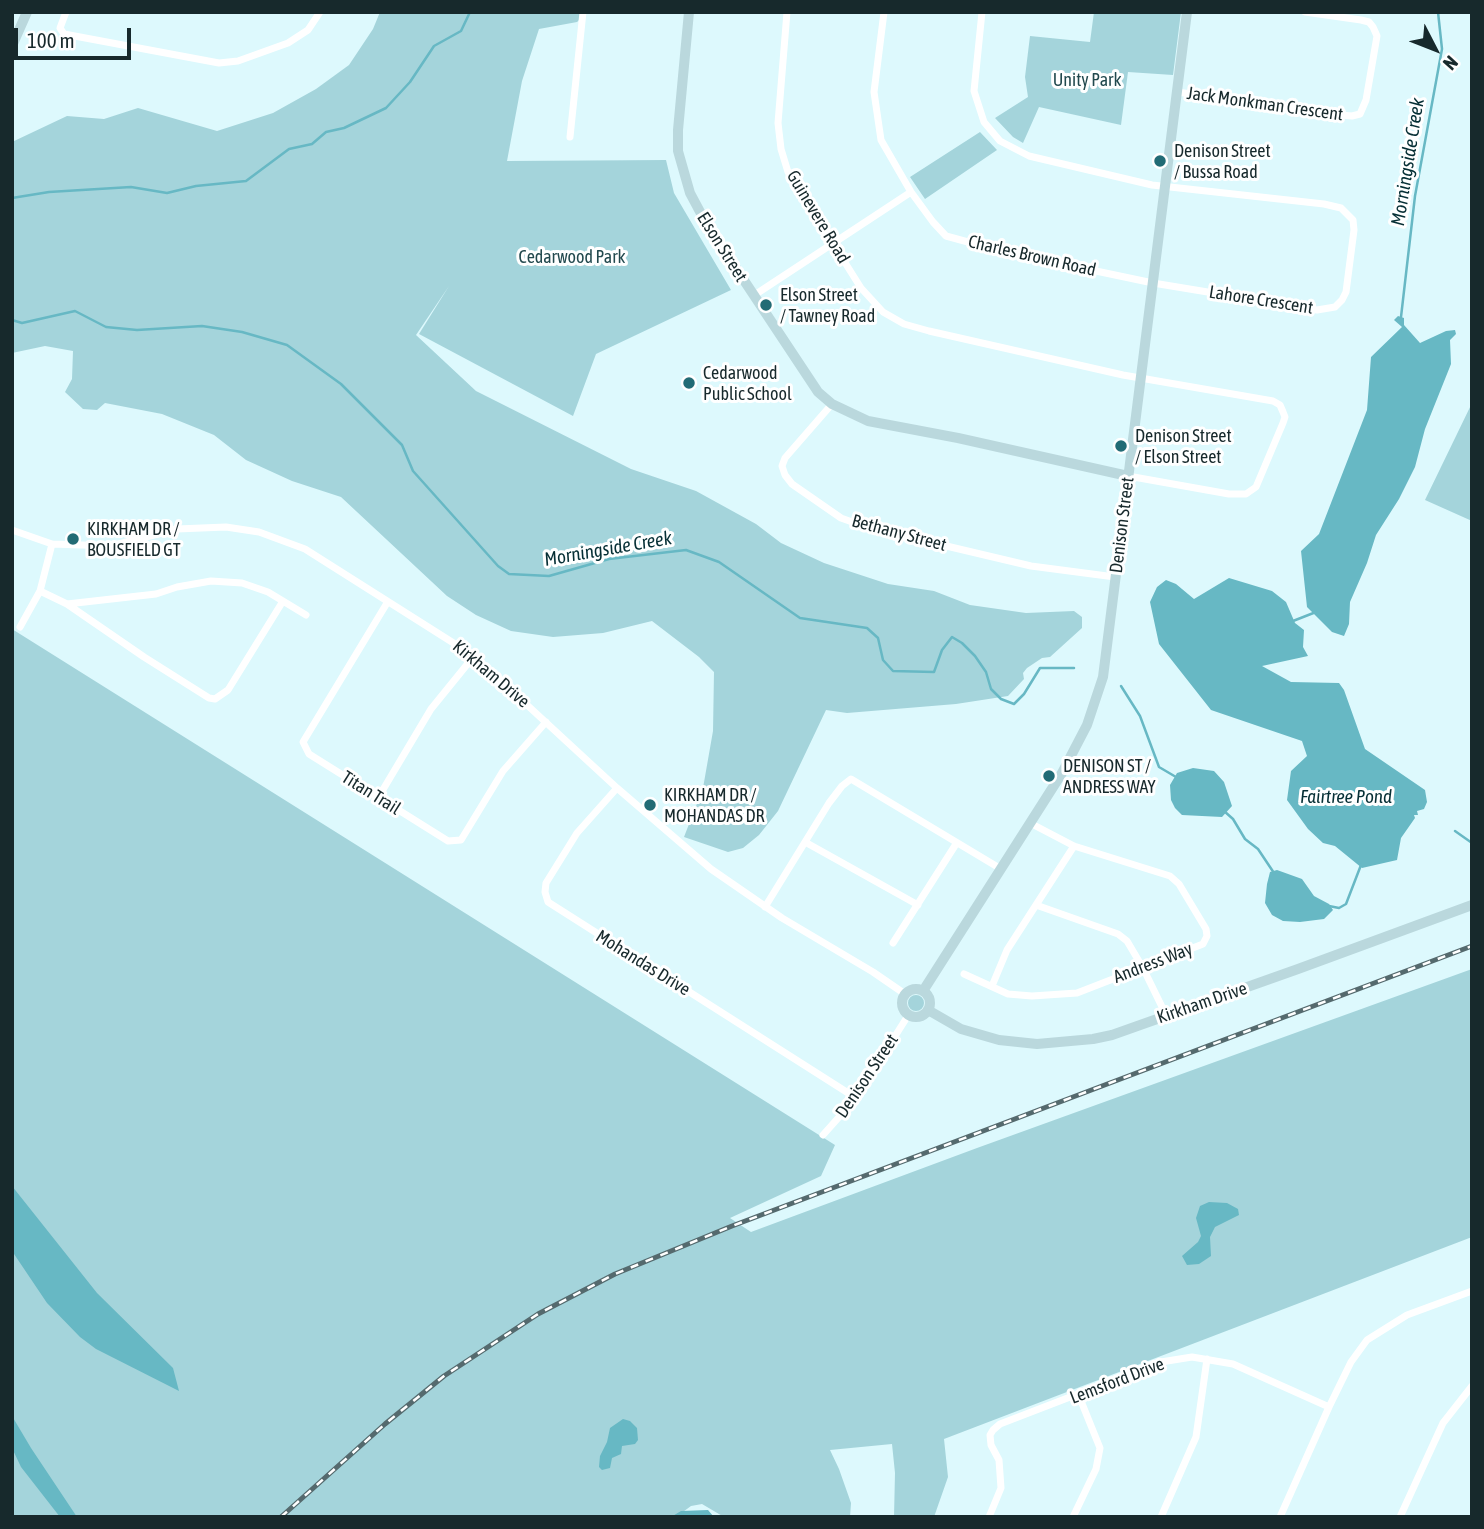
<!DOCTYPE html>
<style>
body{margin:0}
#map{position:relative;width:1484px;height:1529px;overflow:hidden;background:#ddf9fd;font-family:"Asap Condensed",sans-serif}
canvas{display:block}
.frame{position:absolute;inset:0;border:14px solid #17292c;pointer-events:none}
.north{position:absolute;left:1400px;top:14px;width:70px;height:70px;-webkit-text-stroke:5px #fff;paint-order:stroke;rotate:132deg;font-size:19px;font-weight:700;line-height:28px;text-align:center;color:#17292c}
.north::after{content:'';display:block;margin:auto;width:24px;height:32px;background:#17292c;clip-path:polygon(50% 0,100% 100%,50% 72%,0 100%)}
.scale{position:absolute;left:14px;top:28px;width:117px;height:32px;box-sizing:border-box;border:4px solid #17292c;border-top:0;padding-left:9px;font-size:21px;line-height:24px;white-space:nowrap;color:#17292c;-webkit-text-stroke:5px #fff;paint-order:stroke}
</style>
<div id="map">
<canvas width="1484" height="1529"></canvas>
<div class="frame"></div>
<div class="north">N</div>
<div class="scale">100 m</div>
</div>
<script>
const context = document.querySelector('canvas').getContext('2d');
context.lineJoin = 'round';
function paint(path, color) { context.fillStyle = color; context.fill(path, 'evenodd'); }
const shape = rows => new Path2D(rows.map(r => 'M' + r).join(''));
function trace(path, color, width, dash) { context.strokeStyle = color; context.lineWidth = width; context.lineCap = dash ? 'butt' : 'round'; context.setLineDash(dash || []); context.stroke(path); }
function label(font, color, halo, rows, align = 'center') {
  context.font = font + ' "Asap Condensed",sans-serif'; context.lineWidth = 6; context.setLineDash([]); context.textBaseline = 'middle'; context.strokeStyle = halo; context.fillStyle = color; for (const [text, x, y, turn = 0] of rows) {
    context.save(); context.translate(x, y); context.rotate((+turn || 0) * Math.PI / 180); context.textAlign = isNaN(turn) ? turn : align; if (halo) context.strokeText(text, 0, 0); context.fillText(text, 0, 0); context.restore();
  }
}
const green = shape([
 [380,12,587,12,577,22,539,29,522,81,507,161,666,160,674,193,731,290,596,354,573,416,419,334,449,286,416,335,476,391,631,469,696,491,756,524,781,543,824,563,888,584,934,591,970,605,1026,613,1074,611,1082,617,1082,628,1050,657,1042,658,1027,668,1023,673,1024,679,1008,696,956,704,847,713,826,710,778,811,759,835,743,848,728,852,684,837,703,788,713,731,714,672,699,657,652,621,603,633,553,637,511,631,476,615,447,596,341,497,292,481,246,460,214,435,162,414,105,403,97,410,83,409,65,392,72,379,73,351,45,346,12,353,12,142,67,116,104,119,138,108,217,131,273,113,316,89,349,65,373,29],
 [1094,12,1181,12,1173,75,1128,72,1121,125,1039,107,1023,143,1013,137,995,118,1028,97,1025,77,1030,36,1090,42],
 [980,132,997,150,925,199,910,177],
 [1472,403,1472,521,1425,500],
 [12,629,835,1145,821,1176,730,1218,751,1232,977,1148,1472,969,1472,1237,944,1439,948,1477,934,1517,894,1517,895,1473,892,1444,830,1450,839,1469,851,1503,850,1517,724,1517,702,1504,691,1506,676,1517,12,1517],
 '908 1003a8 8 0 1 1 16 0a8 8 0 1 1-16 0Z'
]);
const water = shape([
 [1398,316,1404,318,1404,325,1420,343,1446,331,1455,330,1456,334,1450,340,1451,364,1425,429,1415,467,1399,499,1376,535,1367,563,1350,602,1349,624,1344,636,1332,632,1307,607,1301,551,1319,534,1367,410,1371,357,1402,327,1394,320],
 [1229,578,1272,591,1286,602,1295,623,1304,630,1303,647,1308,656,1262,666,1291,682,1339,683,1344,690,1365,749,1425,790,1427,802,1424,809,1417,811,1418,815,1414,815,1415,818,1401,838,1397,860,1362,868,1335,846,1323,843,1308,829,1287,800,1291,771,1307,756,1302,741,1211,710,1159,644,1150,602,1157,587,1166,580,1176,584,1194,599],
 [1193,768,1214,771,1224,782,1232,806,1222,817,1182,815,1175,808,1171,800,1170,785,1177,773],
 [1277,870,1302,879,1314,896,1329,904,1333,910,1324,919,1300,922,1283,921,1272,915,1265,903,1267,884,1270,872],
 [12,1186,97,1293,173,1368,179,1391,96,1349,80,1337,47,1303,12,1251],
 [1209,1202,1227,1203,1238,1209,1239,1215,1215,1227,1210,1237,1211,1256,1199,1264,1187,1265,1182,1256,1198,1242,1201,1236,1196,1218,1200,1206],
 [12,1416,31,1448,77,1517,60,1517,21,1467,12,1448],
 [623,1419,630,1421,637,1428,638,1440,635,1444,622,1446,621,1454,612,1458,610,1468,602,1470,599,1467,600,1456,607,1442,610,1428],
 [708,1510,714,1517,671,1517,681,1511]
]);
const stream = shape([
 [12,198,49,192,131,187,167,193,196,186,246,181,289,149,312,144,326,132,344,128,386,108,410,82,434,46,461,31,470,12],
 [1401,317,1415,196,1442,49,1438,12],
 [12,320,22,323,75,311,106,327,137,330,202,326,242,332,287,345,341,384,402,445,413,471,498,566,509,574,549,576,609,559,686,550,719,562,800,618,867,628,878,638,883,660,893,671,934,672,942,650,952,637,962,643,975,656,986,672,991,689,1001,699,1014,704,1024,694,1040,668,1074,668],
 [1293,621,1316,612],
 [1121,686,1140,716,1159,767,1176,777],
 [1224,811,1233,819,1245,839,1258,849,1274,873],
 [1455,831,1472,843],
 [1329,906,1339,908,1346,904,1361,865]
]);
const street = shape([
 [66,12,60,28,64,34,219,63,238,61,288,43,308,30,320,12],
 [787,12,778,123,781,149,788,172,861,288,883,312,904,324,929,331,1123,375,1273,401,1280,405,1283,412,1285,417,1283,423,1256,487,1246,494,1229,494,1128,476],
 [884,12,874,92,881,140,911,192,933,222,946,236,1001,251,1153,283,1317,310,1335,307,1342,300,1346,292,1354,230,1353,220,1341,208,1324,204,1152,185,1029,156,1000,141,984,122,974,91,982,12],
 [1177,92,1341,115,1352,116,1360,114,1366,100,1377,36,1373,27,1369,22,1361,20,1305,12],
 [570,137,583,12],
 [753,296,911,192],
 [832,404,785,458,782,466,785,475,792,484,841,518,866,527,1031,566,1115,577],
 [12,530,52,544,111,546,177,529,226,527,259,532,305,549,474,656,617,788,711,869,782,918,873,972,905,994],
 [40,591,67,604,156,594,177,587,211,581,242,583,268,592,306,615],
 [387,603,303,742,309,754,448,841,461,840,503,771,546,722],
 [67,604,144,657,209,698,215,699,228,690,283,601],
 [20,627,40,591,52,544],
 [617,788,577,833,546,883,545,892,548,902,856,1098],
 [378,798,431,709,474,656],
 [805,842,918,905],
 [1036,905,1118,934,1127,941,1143,968,1166,1015],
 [765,907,829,803,842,786,851,779,1001,869],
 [893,943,956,844],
 [964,974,1008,994,1032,996,1077,993,1203,944,1207,936,1206,929,1179,884,1170,876,1074,846,1030,823],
 [992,986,1007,950,1074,846],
 [823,1135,856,1098,909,1014],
 [989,1517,1001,1488,999,1460,991,1445,990,1435,993,1430,1000,1424,1161,1362,1192,1357,1233,1364,1329,1407],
 [1073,1517,1096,1469,1100,1448,1079,1396],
 [1161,1517,1196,1437,1207,1359],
 [1280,1517,1329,1407,1351,1362,1367,1340,1407,1315,1472,1291],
 [1400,1517,1443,1423,1472,1386]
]);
const secondary = shape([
 [689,12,678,130,678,151,690,193,706,223,818,392,832,404,868,421,958,438,1128,476],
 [12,46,27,12],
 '902 1003a14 14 0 1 1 28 0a14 14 0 1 1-28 0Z',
 [923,991,1062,773,1087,725,1103,677,1187,12],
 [928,1010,961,1029,999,1040,1037,1044,1093,1039,1112,1035,1298,969,1472,905]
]);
const rail = shape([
 [281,1517,385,1424,444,1376,538,1314,615,1274,732,1226,1472,946]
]);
const markers = [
 [1160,161,7,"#226b75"],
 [766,305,7,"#226b75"],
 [689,383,7,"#226b75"],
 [1121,446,7,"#226b75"],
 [73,539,7,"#226b75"],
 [1049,776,7,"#226b75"],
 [650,805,7,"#226b75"]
];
const parkNames = [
 ["Unity Park",1087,80],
 ["Cedarwood Park",572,257]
];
const streetNames = [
 ["Jack Monkman Crescent",1265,104,8],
 ["Guinevere Road",818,217,59],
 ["Elson Street",722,247,58],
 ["Charles Brown Road",1032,256,13],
 ["Lahore Crescent",1261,300,9],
 ["Denison Street",1122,525,-83],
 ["Bethany Street",899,533,15],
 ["Kirkham Drive",491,674,40],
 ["Titan Trail",371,793,32],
 ["Mohandas Drive",643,963,32],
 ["Andress Way",1153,963,-21],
 ["Kirkham Drive",1202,1003,-19],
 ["Denison Street",867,1076,-56],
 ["Lemsford Drive",1117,1381,-21]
];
const poiNames = [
 ["Denison Street",1174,151],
 ["/ Bussa Road",1174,172],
 ["Elson Street",780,295],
 ["/ Tawney Road",780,316],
 ["Cedarwood",703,373],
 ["Public School",703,394],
 ["Denison Street",1135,436],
 ["/ Elson Street",1135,457],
 ["KIRKHAM DR /",87,529],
 ["BOUSFIELD GT",87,550],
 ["DENISON ST /",1063,766],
 ["ANDRESS WAY",1063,787],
 ["KIRKHAM DR /",664,795],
 ["MOHANDAS DR",664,816]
];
const waterNames = [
 ["Morningside Creek",1408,162,-81],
 ["Morningside Creek",608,549,-10],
 ["Fairtree Pond",1346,797]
];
paint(green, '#a4d4db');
paint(water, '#67b8c4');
trace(stream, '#67b8c4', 2.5);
trace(street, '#fff', 7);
trace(secondary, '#bad8dd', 10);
trace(rail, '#556a6e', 5);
trace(rail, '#fff', 2.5, [8]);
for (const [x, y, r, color] of markers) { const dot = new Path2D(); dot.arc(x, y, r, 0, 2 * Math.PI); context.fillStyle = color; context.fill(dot); trace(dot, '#fff', 2.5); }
label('18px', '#22494e', '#fff', parkNames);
label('18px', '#17292c', '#fff', streetNames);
label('18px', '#17292c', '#fff', poiNames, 'left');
label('italic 19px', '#062f35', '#fff', waterNames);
</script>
